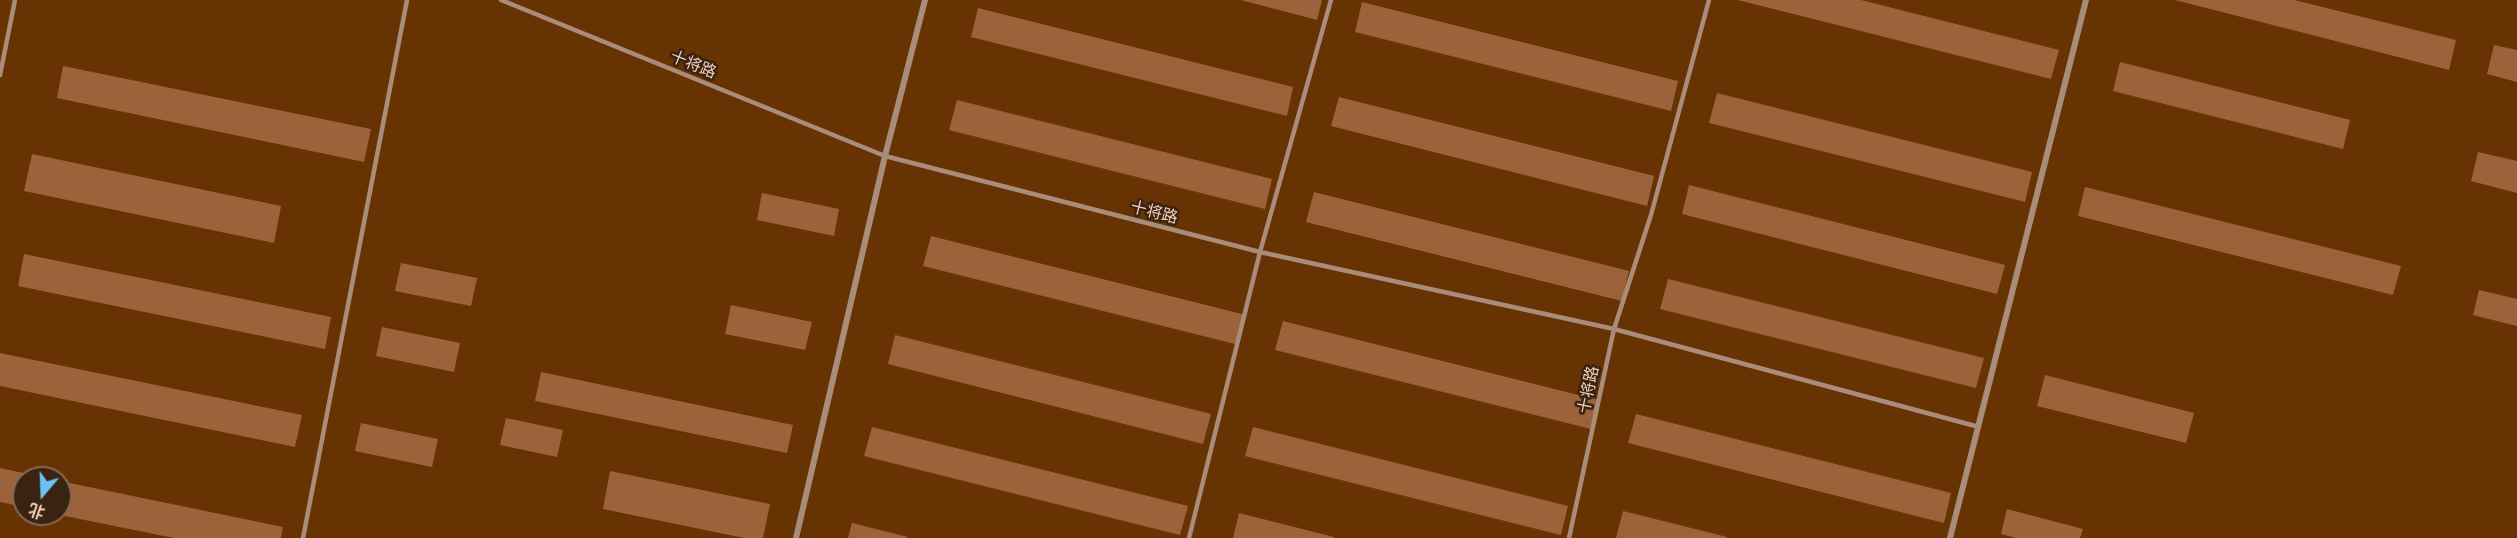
<!DOCTYPE html>
<meta charset="utf-8">
<style>
body{margin:0}
#map{position:relative;width:2517px;height:538px;overflow:hidden;background:#673302;font-family:Merriweather,"Noto Sans SC",serif}
canvas{display:block}
.north{position:absolute;left:12px;top:466px;width:60px;height:60px;box-sizing:border-box;background:#3b2312;border:2px solid #846856;border-radius:50%;rotate:199deg;font-size:16px;font-weight:700;line-height:24px;text-align:center;color:#f1d0bb}
.north::after{content:'';display:block;margin:auto;width:21px;height:27px;background:#6cc3f2;clip-path:polygon(50% 0,100% 100%,50% 72%,0 100%)}
</style>
<div id="map">
<canvas width="2517" height="538"></canvas>
<div class="north">北</div>
</div>
<script>
const context = document.querySelector('canvas').getContext('2d');
context.lineJoin = 'round';
function paint(path, color) { context.fillStyle = color; context.fill(path, 'evenodd'); }
const shape = rows => new Path2D(rows.map(r => 'M' + r).join(''));
function trace(path, color, width, dash) { context.strokeStyle = color; context.lineWidth = width; context.lineCap = dash ? 'butt' : 'round'; context.setLineDash(dash || []); context.stroke(path); }
function label(font, color, halo, rows, align = 'center') {
  context.font = font + ' Merriweather,"Noto Sans SC",serif'; context.lineWidth = 5; context.setLineDash([]); context.textBaseline = 'middle'; context.strokeStyle = halo; context.fillStyle = color; for (const [text, x, y, turn = 0] of rows) {
    context.save(); context.translate(x, y); context.rotate((+turn || 0) * Math.PI / 180); context.textAlign = isNaN(turn) ? turn : align; if (halo) context.strokeText(text, 0, 0); context.fillText(text, 0, 0); context.restore();
  }
}
const building = shape([
 [1241,0,1322,0,1317,20],
 [1738,0,1861,0,2059,50,2051,79],
 [2175,0,2294,0,2456,40,2449,70],
 [1362,2,1678,81,1671,111,1355,32],
 [978,8,1293,87,1287,116,971,37],
 [2494,45,2517,50,2517,82,2487,74],
 [2120,62,2350,120,2343,149,2113,91],
 [63,66,371,129,364,162,57,98],
 [1717,93,2032,172,2025,202,1709,123],
 [1339,97,1654,176,1647,206,1331,126],
 [957,100,1272,179,1265,209,949,130],
 [2478,152,2517,161,2517,193,2471,181],
 [32,154,281,206,274,243,24,191],
 [1689,185,2005,265,1997,294,1682,214],
 [2085,187,2401,266,2393,295,2078,216],
 [1314,192,1629,271,1622,301,1306,222],
 [762,193,839,209,834,236,757,220],
 [931,236,1246,315,1239,345,923,266],
 [24,254,331,317,325,349,18,286],
 [401,263,477,278,471,306,395,291],
 [1668,279,1984,358,1976,388,1660,309],
 [2479,290,2517,299,2517,326,2473,315],
 [731,305,812,322,805,350,725,334],
 [1283,321,1598,400,1591,429,1275,350],
 [382,327,460,343,454,372,376,356],
 [895,335,1211,414,1203,444,888,364],
 [0,353,302,415,295,447,0,386],
 [541,372,793,425,787,453,535,401],
 [2045,375,2194,413,2186,443,2037,406],
 [1636,414,1951,493,1944,523,1628,443],
 [506,418,563,430,557,457,500,445],
 [361,423,438,439,432,467,355,451],
 [872,427,1188,506,1180,535,864,456],
 [1253,427,1568,506,1561,535,1245,456],
 [0,468,42,477,24,478,24,507,0,502],
 [610,471,770,504,763,538,744,538,603,509],
 [60,481,283,527,281,538,174,538,60,515],
 [2007,509,2083,529,2080,538,2016,538,2001,534],
 [1623,511,1727,537,1727,538,1616,538],
 [1239,513,1334,537,1334,538,1233,538],
 [852,523,908,537,907,538,848,538]
]);
const lane = shape([
 [501,0,885,156,1260,252,1614,329,1569,538],
 [1709,0,1651,215,1614,329,1979,427],
 [0,75,15,0],
 [303,538,407,0],
 [1189,538,1260,252,1331,0]
]);
const street = shape([
 [796,538,885,156,925,0],
 [1950,538,2086,0]
]);
const streetNames = [
 ["十将路",693,65,22],
 ["十将路",1154,213,14],
 ["十将路",1589,390,-78]
];
paint(building, '#9c633a');
trace(lane, '#a98d7a', 4.5);
trace(street, '#a98d7a', 6);
label('16px', '#f1d0bb', '#3b2312', streetNames);
</script>
